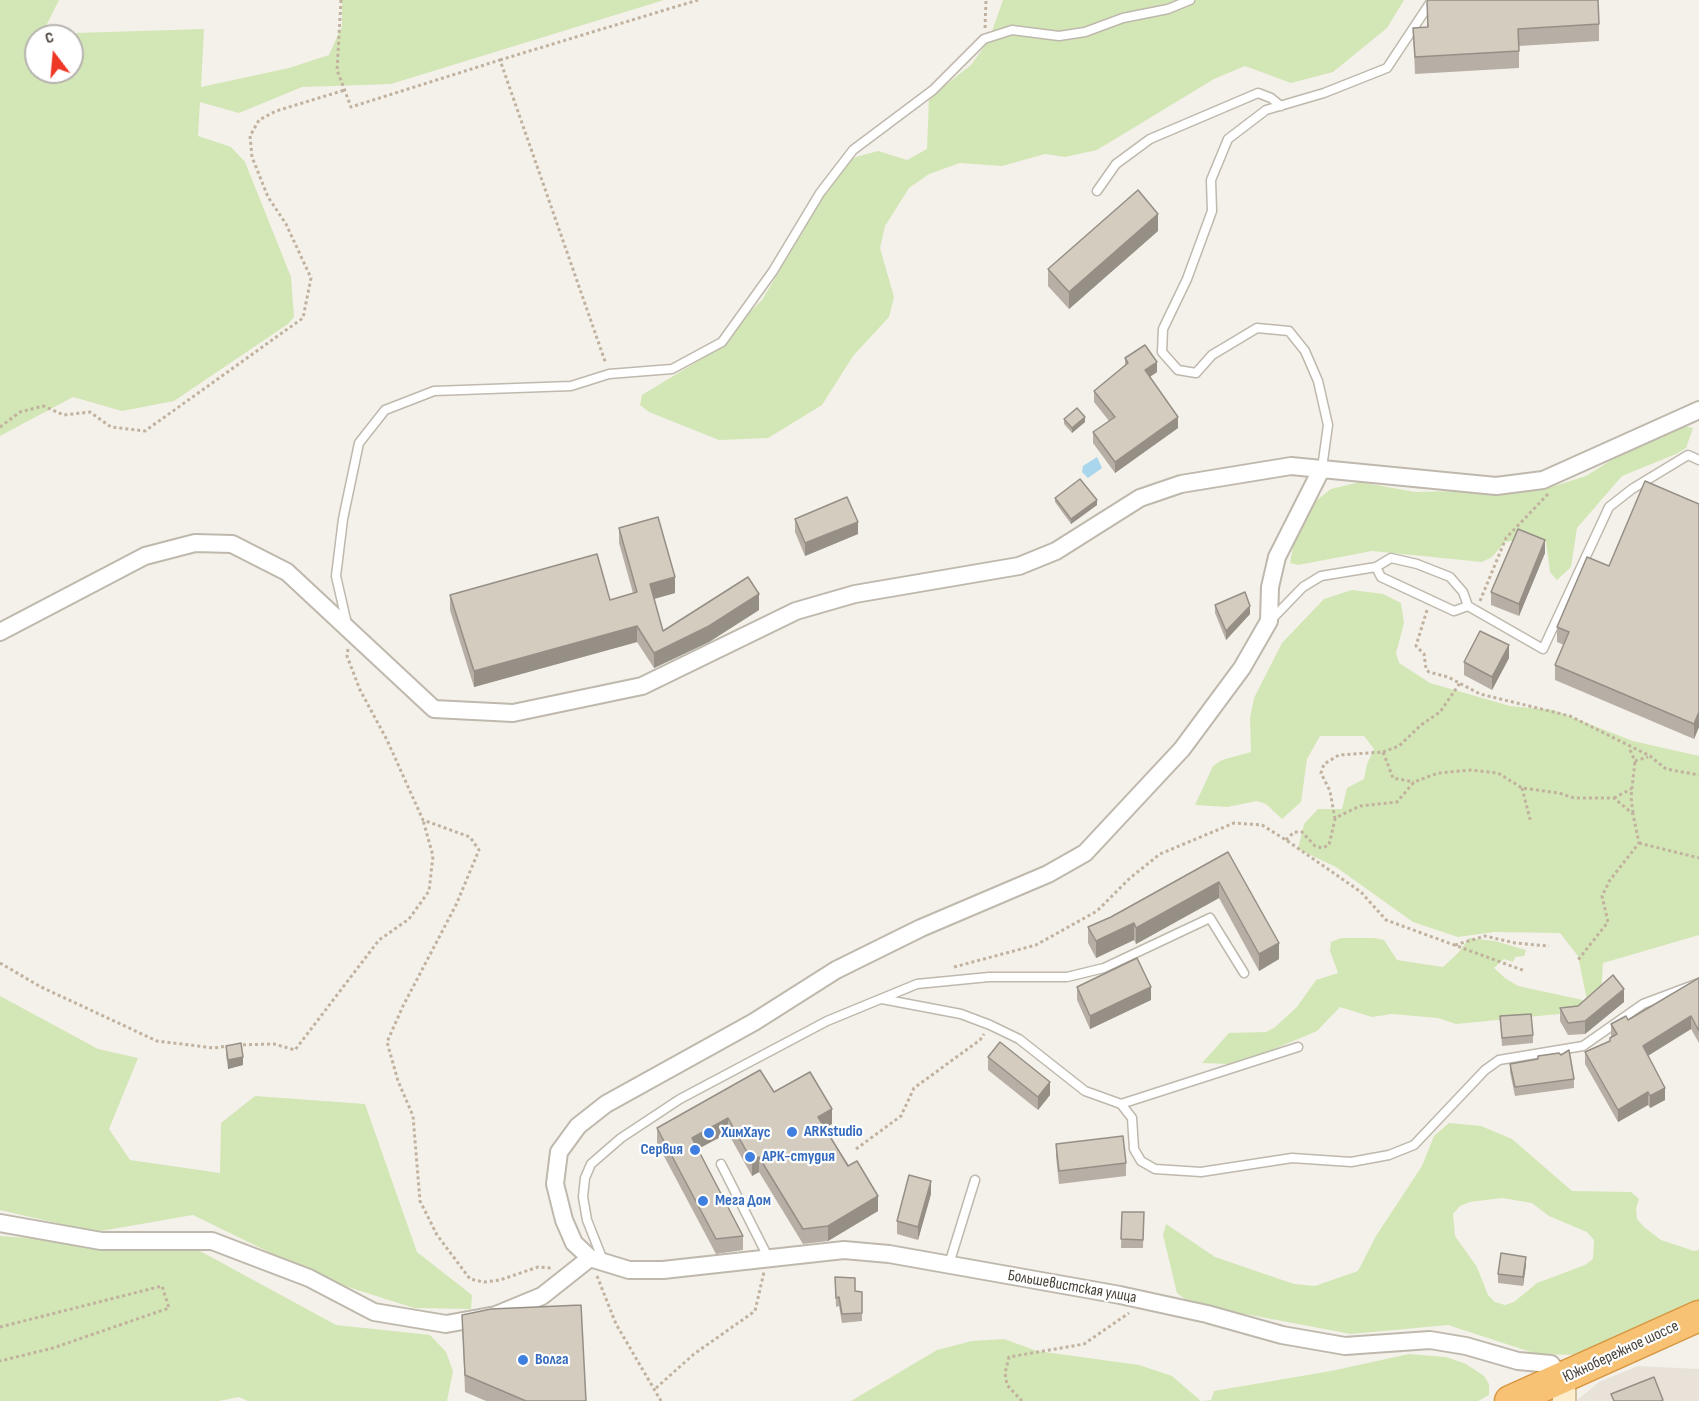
<!DOCTYPE html>
<meta charset="utf-8">
<style>
body{margin:0}
#map{position:relative;width:1699px;height:1401px;overflow:hidden;background:#f4f1ea;font-family:"Sofia Sans Condensed",sans-serif}
canvas{display:block}
.north{position:absolute;left:24px;top:24px;width:60px;height:60px;box-sizing:border-box;background:#fff;border:2px solid #b6b3af;border-radius:50%;rotate:344deg;font-size:16px;font-weight:700;line-height:24px;text-align:center;color:#484138}
.north::after{content:'';display:block;margin:auto;width:21px;height:27px;background:#ef3726;clip-path:polygon(50% 0,100% 100%,50% 72%,0 100%)}
</style>
<div id="map">
<canvas width="1699" height="1401"></canvas>
<div class="north">С</div>
</div>
<script>
const context = document.querySelector('canvas').getContext('2d');
context.lineJoin = 'round';
function paint(path, color) { context.fillStyle = color; context.fill(path, 'evenodd'); }
const shape = rows => new Path2D(rows.map(r => 'M' + r).join(''));
function trace(path, color, width, dash) { context.strokeStyle = color; context.lineWidth = width; context.lineCap = dash ? 'butt' : 'round'; context.setLineDash(dash || []); context.stroke(path); }
function label(font, color, halo, rows, align = 'center') {
  context.font = font + ' "Sofia Sans Condensed",sans-serif'; context.lineWidth = 4.5; context.setLineDash([]); context.textBaseline = 'middle'; context.strokeStyle = halo; context.fillStyle = color; for (const [text, x, y, turn = 0] of rows) {
    context.save(); context.translate(x, y); context.rotate((+turn || 0) * Math.PI / 180); context.textAlign = isNaN(turn) ? turn : align; if (halo) context.strokeText(text, 0, 0); context.fillText(text, 0, 0); context.restore();
  }
}
const residential = shape([
 [1638,1366,1699,1369,1699,1401,1576,1401,1599,1382]
]);
const green = shape([
 [0,0,59,0,42,34,204,29,201,87,289,68,329,55,342,26,342,0,664,0,391,84,302,87,239,113,200,102,198,136,231,147,245,162,291,277,294,317,288,324,174,401,122,411,73,397,0,436],
 [36,36,72,36,72,72,36,72],
 [1003,0,1404,0,1387,28,1333,72,1291,83,1245,66,1214,79,1097,150,1065,157,1045,154,1002,166,960,163,929,174,909,188,885,226,880,248,894,297,889,317,853,356,822,405,768,438,719,440,649,412,640,405,642,395,703,358,762,300,845,160,878,151,907,160,927,149,929,98,971,65,989,40],
 [1684,426,1693,428,1686,448,1676,454,1622,476,1577,528,1571,567,1557,580,1550,572,1546,542,1536,537,1505,542,1492,557,1482,562,1372,551,1298,565,1290,563,1298,520,1304,510,1331,489,1360,482,1415,492,1545,489,1586,476,1621,454],
 [1352,590,1383,594,1401,603,1404,623,1396,653,1399,663,1430,683,1510,706,1553,710,1633,741,1699,756,1699,935,1603,963,1601,993,1588,1005,1578,956,1560,933,1494,932,1458,937,1413,922,1336,867,1298,849,1304,824,1318,809,1342,809,1347,788,1364,779,1367,764,1374,749,1364,736,1320,736,1307,759,1301,802,1282,819,1266,804,1257,801,1227,807,1195,805,1213,766,1222,760,1251,752,1250,718,1254,698,1282,643,1324,599],
 [1341,938,1373,938,1384,940,1397,960,1443,967,1459,952,1469,938,1495,941,1526,950,1524,956,1515,957,1513,962,1504,959,1494,968,1505,978,1518,986,1583,1000,1576,1010,1559,1014,1456,1024,1438,1018,1392,1014,1372,1017,1340,1007,1317,1031,1267,1052,1228,1064,1202,1063,1229,1033,1266,1032,1274,1028,1297,1007,1316,980,1338,973,1330,951,1331,942],
 [0,996,98,1049,138,1058,109,1129,130,1160,220,1173,221,1123,255,1096,365,1104,417,1252,472,1295,471,1309,414,1308,326,1280,193,1215,95,1232,0,1210],
 [1449,1123,1481,1126,1512,1139,1572,1191,1631,1192,1639,1199,1636,1209,1637,1219,1644,1227,1661,1240,1694,1251,1699,1250,1699,1303,1580,1355,1537,1354,1448,1325,1351,1334,1192,1304,1177,1293,1163,1235,1166,1224,1215,1257,1294,1284,1315,1286,1358,1271,1376,1236,1422,1166,1434,1136],
 [1502,1198,1532,1203,1549,1216,1587,1232,1594,1240,1593,1259,1585,1265,1537,1283,1514,1302,1505,1305,1495,1302,1488,1295,1477,1267,1455,1236,1453,1214,1460,1206,1470,1202],
 [0,1236,200,1251,336,1325,430,1335,446,1352,453,1371,447,1401,248,1401,239,1397,219,1401,0,1401],
 [1004,1339,1037,1351,1139,1365,1172,1376,1201,1401,851,1401,937,1350,972,1341],
 [1409,1354,1446,1357,1466,1364,1484,1376,1489,1384,1489,1395,1478,1401,1202,1401,1211,1400,1214,1391,1331,1371]
]);
const water = shape([
 [1097,457,1102,468,1088,478,1082,472,1083,466]
]);
const path = shape([
 [341,0,337,70,351,107,500,60,606,364],
 [985,28,986,0],
 [500,60,698,0],
 [0,427,20,412,43,406,64,415,90,412,111,427,145,431,303,318,311,278,286,224,268,197,252,157,250,136,259,120,276,111,345,90],
 [1480,601,1506,538,1548,494],
 [1427,610,1416,646,1424,654,1426,669,1429,672,1448,677,1480,694,1570,716,1650,756,1666,769,1699,775],
 [348,649,347,656,360,690,387,740,423,820,470,837,479,850,456,905,403,1006,387,1042,398,1081,413,1116,420,1201,437,1235,470,1279,484,1282,500,1280,538,1267,551,1268],
 [1630,750,1635,761,1648,757],
 [1383,752,1399,746,1421,725,1440,712,1460,683],
 [1522,788,1531,823],
 [1614,798,1631,789],
 [1633,813,1631,797,1635,761],
 [1335,819,1330,791,1321,773,1324,764,1339,755,1383,752,1393,778,1414,782],
 [1286,840,1294,832,1302,832,1315,846,1322,848,1329,845,1335,819,1341,815,1360,806,1397,802,1414,782,1438,773,1471,770,1498,773,1522,788,1559,793,1574,798,1614,798,1633,814,1639,843,1610,880,1602,896,1608,922,1578,960],
 [1639,843,1699,858],
 [1455,945,1485,936,1515,943,1549,946],
 [0,963,41,987,157,1041,214,1048,228,1046],
 [954,967,1036,945,1097,911,1130,878,1160,854,1234,823,1262,825,1286,840,1361,892,1386,920,1525,971],
 [237,1045,274,1044,295,1050,379,940,409,919,429,891,433,856,423,820],
 [856,1149,901,1116,914,1088,980,1040,984,1034],
 [597,1276,616,1324,661,1401],
 [0,1327,162,1286,169,1308,53,1348,0,1361],
 [656,1388,694,1354,755,1311,764,1272],
 [1022,1401,1007,1385,1005,1373,1009,1357,1084,1344,1129,1313]
]);
const lane = shape([
 [1097,191,1116,164,1150,139,1258,93,1271,98,1281,106],
 [1322,468,1328,425,1318,381,1305,351,1289,331,1257,328,1212,355,1196,373,1178,370,1162,352,1163,329,1187,279,1212,211,1211,180,1228,139,1266,110,1324,93,1387,68,1432,0],
 [1468,606,1543,649,1609,507,1632,489,1688,455,1699,460],
 [1270,621,1303,587,1321,576,1376,567,1391,558,1417,564,1450,577,1463,592,1468,606,1454,611,1381,577,1376,567],
 [347,624,336,576,343,519,359,443,385,410,434,391,571,386,609,374,672,369,722,342,773,271,820,193,853,150,933,90,984,39,1012,30,1059,36,1085,32,1123,18,1168,9,1190,0],
 [882,999,961,1014,990,1025,1019,1039,1085,1091,1121,1104,1298,1047],
 [1121,1104,1132,1118,1134,1149,1141,1161,1155,1169,1201,1172,1292,1158,1351,1162,1389,1155,1414,1145,1485,1070,1499,1060,1583,1046,1643,1004,1699,983],
 [721,1164,768,1257],
 [604,1263,587,1220,583,1197,585,1178,591,1164,621,1138,680,1099,827,1021,917,984,989,977,1067,977,1104,968,1210,918,1244,973],
 [949,1264,975,1180]
]);
const street = shape([
 [1322,468,1277,557,1270,587,1269,621,1242,668,1182,749,1085,853,1048,874,921,928,836,970,754,1022,606,1104,578,1126,559,1152,555,1184,564,1220,574,1243,590,1258,629,1270,663,1270,844,1250,889,1254,1120,1295,1207,1314,1282,1335,1345,1346,1430,1340,1466,1346,1518,1361,1551,1364,1563,1379],
 [0,632,145,556,195,543,232,544,287,572,434,709,513,713,642,686,796,611,855,594,1019,566,1056,551,1140,498,1181,484,1291,466,1496,486,1543,480,1699,410],
 [0,1223,101,1241,212,1241,309,1278,374,1312,446,1324,496,1315,542,1296,590,1258]
]);
const secondary = shape([
 [1564,1390,1564,1401]
]);
const highway = shape([
 [1510,1401,1699,1316]
]);
const wall = shape([
 [1427,2,1599,24,1599,41,1519,46,1519,68,1415,74,1413,28,1427,27],
 [1158,231,1069,309,1048,286,1048,269],
 [1125,358,1157,372,1150,377,1178,428,1115,473,1093,443,1093,432,1109,421,1094,402,1094,391,1125,366],
 [1064,419,1085,422,1072,433,1064,424],
 [1055,498,1097,505,1071,524,1055,502],
 [1699,504,1699,727,1694,739,1555,680,1555,665,1564,645,1557,642,1557,627,1609,566],
 [795,519,858,534,805,556,795,532],
 [619,528,675,593,654,599,663,631,759,610,709,642,654,668,637,642,474,687,450,610,450,595,610,600,633,593,619,543],
 [1545,553,1519,616,1491,605,1491,592],
 [1215,605,1250,614,1226,640,1215,613],
 [1509,658,1492,690,1464,675,1464,662],
 [1228,852,1279,959,1259,971,1219,898,1136,944,1134,940,1096,958,1088,943,1088,927,1111,917],
 [1699,978,1699,1043,1691,1029,1648,1055,1665,1100,1650,1108,1648,1105,1618,1122,1585,1064,1585,1052,1610,1041,1611,1037,1611,1024,1628,1020],
 [1077,987,1151,1000,1090,1029,1077,1000],
 [1624,1002,1585,1034,1568,1035,1560,1021,1560,1008],
 [1500,1016,1533,1035,1533,1043,1502,1046],
 [226,1046,243,1065,228,1069,226,1055],
 [988,1057,1050,1095,1038,1110,988,1070],
 [1510,1064,1574,1079,1574,1088,1515,1096,1510,1072],
 [774,1092,832,1124,825,1128,878,1211,828,1241,803,1244,759,1172,752,1176,728,1133,698,1149,743,1236,743,1250,716,1254,657,1143,657,1128],
 [1056,1144,1126,1163,1126,1176,1059,1184,1056,1157],
 [931,1194,918,1240,897,1234,897,1221],
 [1122,1212,1144,1212,1143,1248,1121,1248],
 [1526,1265,1523,1286,1498,1283,1498,1274],
 [835,1277,855,1291,862,1292,862,1321,842,1323,839,1306,836,1307],
 [462,1315,586,1401,486,1401,465,1392]
]);
const shadedWall = shape([
 [1158,214,1158,231,1069,309,1069,292],
 [1157,362,1157,372,1145,380,1145,370],
 [1085,417,1085,422,1072,433,1072,428],
 [1178,417,1178,428,1115,473,1115,462],
 [1097,500,1097,505,1071,524,1071,519],
 [858,522,858,534,805,556,805,543],
 [1545,540,1545,553,1519,616,1519,604],
 [675,577,675,593,650,600,650,584],
 [759,594,759,610,709,642,654,668,654,653],
 [1250,606,1250,614,1226,640,1226,631],
 [637,626,637,642,474,687,474,671],
 [1509,645,1509,658,1492,690,1492,677],
 [1699,712,1699,727,1694,739,1694,724],
 [1219,882,1219,898,1136,944,1136,928],
 [1134,923,1134,940,1096,958,1096,941],
 [1279,943,1279,959,1259,971,1259,954],
 [1151,987,1151,1000,1090,1029,1090,1016],
 [1624,989,1624,1002,1585,1034,1585,1021],
 [1691,1016,1691,1029,1643,1059,1643,1046],
 [243,1057,243,1065,228,1069,228,1060],
 [1050,1082,1050,1095,1038,1110,1038,1097],
 [1665,1088,1665,1100,1650,1108,1650,1096],
 [1648,1092,1648,1105,1618,1122,1618,1110],
 [832,1109,832,1124,818,1132,818,1117],
 [728,1118,728,1133,692,1152,692,1138],
 [759,1157,759,1172,752,1176,752,1161],
 [931,1181,931,1194,918,1240,918,1227],
 [878,1196,878,1211,828,1241,828,1226],
 [1526,1257,1526,1265,1523,1286,1523,1277]
]);
const building = shape([
 [1428,0,1598,0,1599,24,1518,29,1519,51,1415,57,1413,28,1428,27,1427,2,1428,0],
 [1138,190,1158,214,1069,292,1048,269,1138,190],
 [1145,345,1157,362,1145,370,1178,417,1115,462,1093,432,1115,417,1094,391,1128,363,1125,358,1145,345],
 [1077,408,1085,417,1072,428,1064,419,1077,408],
 [1080,479,1097,500,1071,519,1055,498,1080,479],
 [1645,481,1699,504,1699,712,1694,724,1555,665,1569,632,1557,627,1587,557,1609,566,1645,481],
 [847,497,858,522,805,543,795,519,847,497],
 [658,517,675,577,650,584,663,631,748,577,759,594,709,626,654,653,637,626,474,671,450,595,597,554,610,600,637,592,619,528,658,517],
 [1518,529,1545,540,1519,604,1491,592,1518,529],
 [1245,592,1250,606,1226,631,1215,605,1245,592],
 [1480,631,1509,645,1492,677,1464,662,1480,631],
 [1228,852,1279,943,1259,954,1219,882,1136,928,1134,923,1096,941,1088,927,1111,917,1228,852],
 [1137,958,1151,987,1090,1016,1077,987,1137,958],
 [1613,975,1624,989,1585,1021,1568,1023,1560,1008,1578,1006,1613,975],
 [1699,978,1699,1031,1691,1016,1643,1046,1665,1088,1650,1096,1648,1092,1618,1110,1585,1052,1610,1041,1610,1038,1617,1034,1611,1024,1626,1016,1628,1020,1699,978],
 [1531,1014,1533,1035,1502,1038,1500,1016,1531,1014],
 [1000,1042,1050,1082,1038,1097,988,1057,1000,1042],
 [241,1043,243,1057,228,1060,226,1046,241,1043],
 [1569,1050,1574,1079,1515,1087,1510,1064,1538,1059,1538,1056,1559,1053,1561,1055,1569,1050],
 [760,1070,774,1092,810,1072,832,1109,818,1117,848,1166,857,1161,878,1196,828,1226,803,1229,759,1157,752,1161,728,1118,692,1138,743,1236,716,1239,657,1128,760,1070],
 [1123,1136,1126,1163,1059,1171,1056,1144,1123,1136],
 [909,1175,931,1181,918,1227,897,1221,909,1175],
 [1122,1212,1144,1212,1143,1240,1121,1239,1122,1212],
 [1501,1253,1526,1257,1523,1277,1498,1274,1501,1253],
 [835,1277,855,1278,855,1291,862,1292,862,1313,842,1314,839,1297,836,1298,835,1277],
 [581,1305,586,1401,526,1401,465,1375,462,1315,491,1309,581,1305],
 [1654,1377,1663,1400,1661,1401,1614,1401,1611,1394,1654,1377]
]);
const markers = [
 [792,1132,6,"#3f7fe0"],
 [709,1133,6,"#3f7fe0"],
 [695,1150,6,"#3f7fe0"],
 [750,1157,6,"#3f7fe0"],
 [703,1201,6,"#3f7fe0"],
 [523,1360,6,"#3f7fe0"]
];
const shopNames = [
 ["ARKstudio",804,1132],
 ["ХимХаус",721,1133],
 ["Сервия",683,1150,"right"],
 ["АРК-студия",762,1157],
 ["Мега Дом",715,1201],
 ["Волга",535,1360]
];
const streetNames = [
 ["Большевистская улица",1072,1287,10],
 ["Южнобережное шоссе",1621,1352,-25]
];
paint(residential, '#e8e2d9');
paint(green, '#d3e6b5');
paint(water, '#aad6ed');
trace(lane, '#bfb8ad', 11);
trace(street, '#bfb8ad', 20);
trace(secondary, '#d2c09c', 26);
trace(highway, '#d69642', 33);
trace(path, '#c1b29f', 3, [3, 3]);
trace(lane, '#fff', 8);
trace(street, '#fff', 16);
trace(secondary, '#fcedcc', 22);
trace(highway, '#f7c273', 30);
paint(wall, '#b7afa5');
paint(shadedWall, '#958f86');
paint(building, '#d5ccc0');
trace(building, '#958f86', 1.5);
for (const [x, y, r, color] of markers) { const dot = new Path2D(); dot.arc(x, y, r, 0, 2 * Math.PI); context.fillStyle = color; context.fill(dot); trace(dot, '#fff', 2); }
label('bold 16px', '#366cbe', '#fff', shopNames, 'left');
label('16px', '#484138', '#fff', streetNames);
</script>
